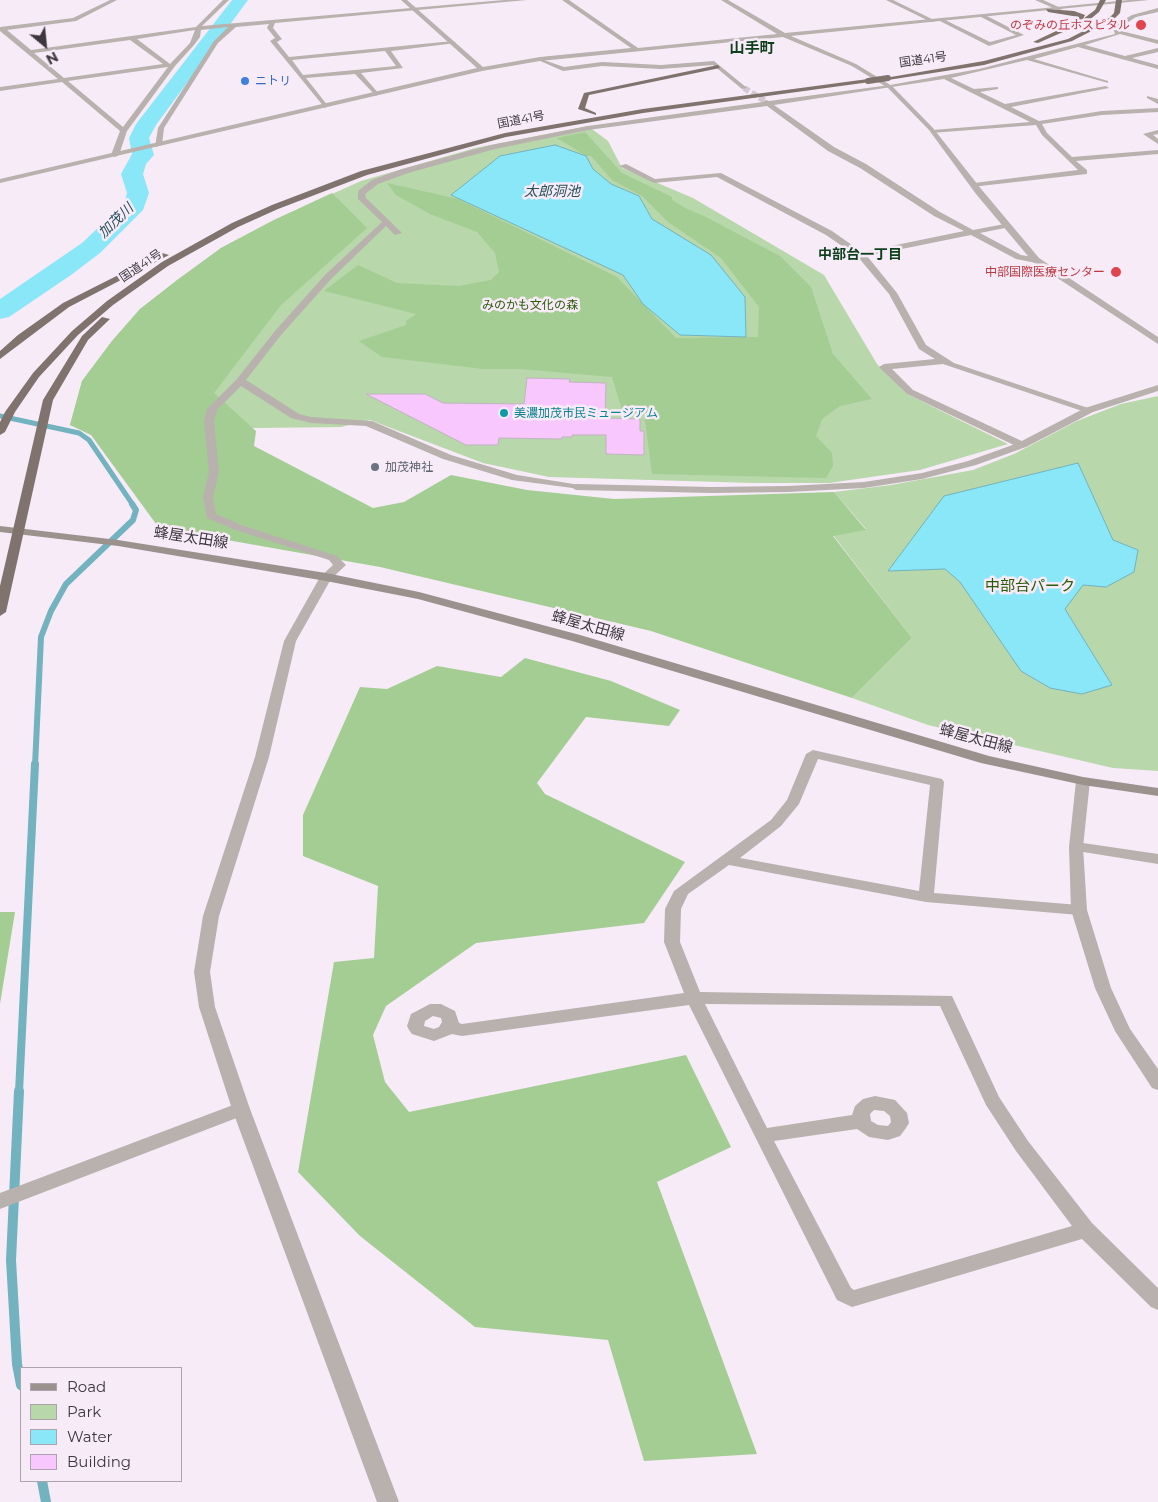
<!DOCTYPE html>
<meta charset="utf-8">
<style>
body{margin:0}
#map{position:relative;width:1158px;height:1502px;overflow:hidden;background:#f7ebf8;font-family:Montserrat,sans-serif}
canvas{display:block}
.legend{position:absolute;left:20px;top:1367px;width:162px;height:115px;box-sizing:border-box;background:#f7ebf8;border:1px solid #aca3ad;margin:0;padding:6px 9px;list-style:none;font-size:15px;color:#3c383d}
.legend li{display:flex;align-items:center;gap:10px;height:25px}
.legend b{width:25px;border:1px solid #aca3ad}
.north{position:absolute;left:20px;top:20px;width:50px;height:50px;-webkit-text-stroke:4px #f7ebf8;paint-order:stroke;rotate:152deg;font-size:14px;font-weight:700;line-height:20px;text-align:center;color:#3c383d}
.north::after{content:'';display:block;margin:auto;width:18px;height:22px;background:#3c383d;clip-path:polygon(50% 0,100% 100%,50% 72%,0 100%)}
</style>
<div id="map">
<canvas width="1158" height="1502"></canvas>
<ul class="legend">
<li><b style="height:6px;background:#9c928d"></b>Road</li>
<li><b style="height:14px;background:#b8d7ab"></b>Park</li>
<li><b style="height:14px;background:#8ae7f7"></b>Water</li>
<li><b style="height:14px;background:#f8c7fe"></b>Building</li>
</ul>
<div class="north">N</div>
</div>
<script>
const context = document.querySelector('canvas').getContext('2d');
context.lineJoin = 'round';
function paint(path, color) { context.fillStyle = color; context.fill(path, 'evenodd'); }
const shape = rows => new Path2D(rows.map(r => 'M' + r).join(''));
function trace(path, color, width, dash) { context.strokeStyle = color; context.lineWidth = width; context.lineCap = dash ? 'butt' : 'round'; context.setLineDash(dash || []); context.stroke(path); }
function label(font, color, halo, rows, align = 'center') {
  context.font = font + ' Montserrat,"Noto Sans JP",sans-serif'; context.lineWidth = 5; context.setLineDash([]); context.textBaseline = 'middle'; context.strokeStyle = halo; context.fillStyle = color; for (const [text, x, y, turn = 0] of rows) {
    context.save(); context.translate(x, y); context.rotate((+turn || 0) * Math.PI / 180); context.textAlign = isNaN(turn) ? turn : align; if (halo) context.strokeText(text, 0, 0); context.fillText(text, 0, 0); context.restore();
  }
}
const green = shape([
 [588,126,608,141,622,168,693,198,824,275,877,364,907,394,1008,444,920,470,829,483,753,483,549,477,483,463,370,420,341,427,83,430,70,425,82,381,112,341,140,309,221,248,274,220,361,181,475,148],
 [1158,396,1158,771,1113,768,928,725,852,698,912,638,833,535,866,529,834,492,891,485,973,470,1014,454,1077,421,1121,404]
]);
const forest = shape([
 [585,132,622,173,672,197,672,200,687,209,702,215,780,256,811,287,833,354,872,399,840,406,822,419,816,436,832,453,833,466,826,478,652,474,644,413,623,413,612,377,520,369,484,369,382,357,359,341,406,325,406,321,416,314,324,291,358,265,397,283,459,286,491,280,499,272,495,253,477,232,430,214,396,195,387,183,458,199,617,277,676,338,758,337,759,307,721,258,668,222,642,196,612,180,591,156,586,156,557,138],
 [332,193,367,228,281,305,214,393,256,431,254,446,373,508,404,502,451,475,527,490,614,499,834,492,866,530,833,536,912,638,852,698,651,631,380,567,159,528,91,435,70,425,82,381,112,341,140,309,177,280,221,248,274,220],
 [525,658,611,681,680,710,669,726,586,717,537,783,545,794,685,862,644,923,476,943,386,1006,373,1035,385,1082,409,1112,686,1055,731,1147,657,1182,757,1454,644,1461,608,1340,475,1327,360,1236,298,1172,334,962,374,958,378,886,303,856,303,815,360,687,387,689,437,666,501,677],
 [0,912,15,912,0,1004]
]);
const water = shape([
 [555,145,586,156,593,169,611,184,639,196,652,219,711,255,745,297,746,337,680,335,643,304,623,275,451,195,500,156,555,145],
 [1078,463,1113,540,1138,550,1134,572,1106,587,1083,585,1065,609,1112,685,1082,694,1050,688,1021,671,960,582,945,569,888,571,944,496,1078,463]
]);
const streamFar3 = shape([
 [0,416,79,433,89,440,133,505]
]);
const streamFar2 = shape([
 [35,766,41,637,51,611,66,584,133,520,136,510,132,504]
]);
const streamFar1 = shape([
 [19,1092,35,764]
]);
const stream = shape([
 [19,1091,11,1260,17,1364,21,1385],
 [42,1481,46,1502]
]);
const river = shape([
 [232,0,248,0,156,125,149,138,154,155,146,164,143,174,149,193,143,210,100,253,71,275,9,317,0,319,0,299,82,243,124,203,127,193,121,174,132,154,129,138,136,124,232,0]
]);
const building = shape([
 [527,378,570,379,569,382,606,383,605,418,640,419,640,431,644,431,644,455,606,454,606,435,572,435,572,437,562,437,562,439,499,438,498,445,466,445,366,394,425,394,443,403,524,404,527,378]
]);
const minorTunnel = shape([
 [744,88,765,101]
]);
const minor = shape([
 [110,0,117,0,76,21,7,30,31,50,196,27,223,0,229,0,202,26,504,0,527,0,275,23,273,28,282,39,277,42,289,57,453,41,456,43,391,51,403,68,361,73,379,94,376,96,355,74,306,78,328,106,325,108,270,41,275,38,267,28,269,24,236,27,218,43,164,128,162,145,155,147,158,128,214,41,228,27,201,30,200,37,194,45,175,66,127,131,119,155,115,157,111,155,120,131,62,82,0,91,0,87,58,79,0,31,0,27,73,18,110,0],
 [195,30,190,43,170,64,137,39,195,30],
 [130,40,163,64,64,78,34,53,130,40],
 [385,51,396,66,303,75,292,60,385,51],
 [168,67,123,127,68,81,168,67],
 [886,0,893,0,936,21,931,22,886,0],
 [1035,0,1043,0,1063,9,1058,10,1035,0],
 [1158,8,1158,12,1136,17,1119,28,1121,31,1158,40,1158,44,1120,34,1085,45,1125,56,1158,48,1158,52,1132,58,1158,65,1158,69,1078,47,1034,59,1108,81,1108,83,1027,60,951,78,974,89,998,87,998,89,980,92,1005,104,1106,86,1109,88,1011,107,1039,121,1102,111,1158,108,1158,112,1102,115,1042,124,1047,133,1072,157,1158,150,1158,154,1076,161,1087,170,1087,174,971,187,971,183,974,183,1078,170,1042,135,1036,125,931,133,933,130,1030,122,944,79,774,105,834,147,866,164,940,212,973,230,1010,223,1010,227,980,233,1021,255,1039,258,1039,262,1036,263,1016,259,971,235,867,256,897,293,926,345,954,363,1094,410,1085,412,943,364,892,369,913,390,1026,443,1026,447,1018,447,907,394,881,369,879,367,884,364,935,359,919,349,889,294,858,257,826,235,717,177,654,183,619,166,626,164,655,179,721,173,832,231,862,252,964,231,934,216,860,168,828,151,767,106,588,130,495,149,408,173,378,184,365,194,366,198,402,233,395,235,386,226,331,279,281,335,246,380,299,414,311,417,372,421,451,455,517,475,580,485,580,489,512,480,443,459,366,426,311,423,291,418,241,386,217,410,214,421,219,472,213,497,216,514,241,525,337,556,346,565,331,579,296,641,269,757,219,916,210,972,215,1007,250,1109,399,1502,377,1502,232,1109,199,1007,194,972,203,916,255,757,284,641,320,577,333,565,329,560,233,529,207,518,203,497,209,472,204,421,207,409,237,379,275,331,325,275,382,222,358,199,358,191,372,180,402,169,491,145,588,126,763,102,766,100,769,101,890,85,979,69,1115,34,1113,28,1120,22,1132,15,1158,8],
 [981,15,985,15,1024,35,989,46,938,20,943,19,990,42,1016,35,981,17,981,15],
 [538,58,564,67,602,62,661,65,714,61,747,88,742,89,713,65,661,69,602,66,563,71,538,60,538,58],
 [1147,96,1158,99,1158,104,1147,98,1147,96],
 [1158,130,1158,134,1153,135,1158,139,1158,144,1143,134,1158,130],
 [813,750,942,779,944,782,934,893,1079,905,1084,906,1087,910,1084,914,1079,915,926,902,729,865,688,894,681,909,680,942,700,992,952,996,999,1097,1028,1141,1092,1223,1158,1288,1158,1310,1151,1307,1082,1239,852,1307,837,1300,689,1005,462,1036,452,1034,434,1041,412,1034,409,1030,407,1026,411,1014,430,1004,441,1004,455,1011,459,1023,462,1024,684,993,664,942,665,909,674,891,771,820,787,800,806,754,813,750],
 [818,759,930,785,919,891,740,858,781,826,799,804,818,759],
 [705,1004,940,1006,986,1105,1016,1151,1072,1226,854,1290,851,1288,774,1141,857,1129,869,1137,888,1140,900,1136,906,1128,909,1123,907,1113,895,1100,875,1096,863,1099,855,1106,852,1115,767,1128,705,1004],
 [433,1016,441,1018,442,1022,439,1027,434,1029,424,1026,425,1021,433,1016],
 [874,1110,884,1111,890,1116,891,1122,888,1126,878,1125,871,1121,870,1114,874,1110],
 [1076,842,1158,854,1158,864,1071,850,1069,847,1071,844,1076,842]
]);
const tertiary = shape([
 [401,0,407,0,483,67,540,57,631,48,562,0,569,0,638,48,777,34,721,0,728,0,785,33,1129,0,1149,0,791,36,856,64,892,86,933,128,982,190,1039,258,1158,337,1158,344,1033,262,976,194,929,130,888,88,852,66,783,37,540,61,482,71,0,183,0,179,477,68,401,0],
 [1158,385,1158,391,1093,412,1026,447,976,465,922,479,864,488,788,492,711,493,576,490,571,487,576,484,711,487,788,486,864,482,922,473,968,461,1018,443,1085,408,1158,385],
 [1083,777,1090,781,1083,847,1087,910,1111,988,1130,1029,1158,1069,1158,1090,1152,1088,1115,1031,1095,988,1071,910,1069,847,1076,781,1083,777],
 [241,1102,247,1104,250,1109,247,1114,0,1209,0,1193,241,1102]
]);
const secondary = shape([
 [0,526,118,540,326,573,419,592,580,635,989,756,1083,777,1158,788,1158,796,1083,785,981,763,572,641,418,599,326,581,118,546,0,532,0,526]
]);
const trunk = shape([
 [1100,0,1106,0,1099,12,1088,21,1038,43,1033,42,1071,24,1079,17,1048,12,1046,9,1074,11,1085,15,1083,19,1095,10,1100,0],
 [1116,0,1122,0,1120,13,1113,20,1072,41,984,65,888,80,885,78,984,61,1068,39,1109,18,1114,13,1116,0],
 [718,65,720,68,589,95,585,108,596,113,596,115,578,109,584,93,718,65],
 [868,79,870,82,643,113,506,137,367,175,278,209,238,227,168,266,113,305,78,335,39,377,15,412,5,432,0,435,0,422,5,412,33,373,72,331,107,301,162,262,232,223,272,205,361,171,505,133,643,109,868,79],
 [162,253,169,255,69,307,0,359,0,351,18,335,63,303,162,253],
 [102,317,110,319,88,340,53,400,6,612,0,616,0,586,43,400,82,336,102,317]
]);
const trunkBridge = shape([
 [868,81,888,78]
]);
const markers = [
 [1141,25,6,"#e0444e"],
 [245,81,5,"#3f7fe0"],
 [1116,272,6,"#e0444e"],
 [504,413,5,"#0f9aa8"],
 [375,467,5,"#6b7280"]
];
const farHealthnames = [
 ["のぞみの丘ホスピタル",1130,25],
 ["中部国際医療センター",1105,272]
];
const farStreetnames = [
 ["国道41号",923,60,-8],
 ["国道41号",521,120,-11],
 ["国道41号",141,266,-34]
];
const farShopnames = [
 ["ニトリ",255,81]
];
const farParknames = [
 ["みのかも文化の森",530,305]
];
const farCulturenames = [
 ["美濃加茂市民ミュージアム",514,413]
];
const farWorshipnames = [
 ["加茂神社",385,467]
];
const farWaternames = [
 ["太郎洞池",552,192],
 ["加茂川",116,221,-44]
];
const farNeighbourhoodnames = [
 ["中部台一丁目",860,255]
];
const farQuarternames = [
 ["山手町",752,49]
];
const streetNames = [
 ["蜂屋太田線",191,538,9],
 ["蜂屋太田線",588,626,16],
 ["蜂屋太田線",976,739,15]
];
const parkNames = [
 ["中部台パーク",1030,587]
];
paint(green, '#b8d7ab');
paint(forest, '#a4cd93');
paint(water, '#8ae7f7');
trace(water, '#73b2bf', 1);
trace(streamFar3, '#73b2bf', 5);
trace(streamFar2, '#73b2bf', 6);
trace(streamFar1, '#73b2bf', 8);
trace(stream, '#73b2bf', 10);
paint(river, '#8ae7f7');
paint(building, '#f8c7fe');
trace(building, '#bfb4c0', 1);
trace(minorTunnel, '#d2c7d3', 6, [6, 3]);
paint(minor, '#b8b1ad');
paint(tertiary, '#b8b1ad');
paint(secondary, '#9c928d');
paint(trunk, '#80726c');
trace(trunkBridge, '#80726c', 6);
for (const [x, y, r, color] of markers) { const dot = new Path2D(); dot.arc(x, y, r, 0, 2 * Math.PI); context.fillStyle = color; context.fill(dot); trace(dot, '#f7ebf8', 2); }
label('12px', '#be3a42', '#f7ebf8', farHealthnames, 'right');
label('12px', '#3c383d', '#f7ebf8', farStreetnames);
label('12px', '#366cbe', '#f7ebf8', farShopnames, 'left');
label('12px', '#2a5b07', '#f7ebf8', farParknames);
label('12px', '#0d838f', '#f7ebf8', farCulturenames, 'left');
label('12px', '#5b616d', '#f7ebf8', farWorshipnames, 'left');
label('italic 14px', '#275158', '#f7ebf8', farWaternames);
label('bold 14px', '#0d3f1b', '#f7ebf8', farNeighbourhoodnames);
label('bold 15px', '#0d3f1b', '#f7ebf8', farQuarternames);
label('15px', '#3c383d', '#f7ebf8', streetNames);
label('15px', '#2a5b07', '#f7ebf8', parkNames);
</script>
